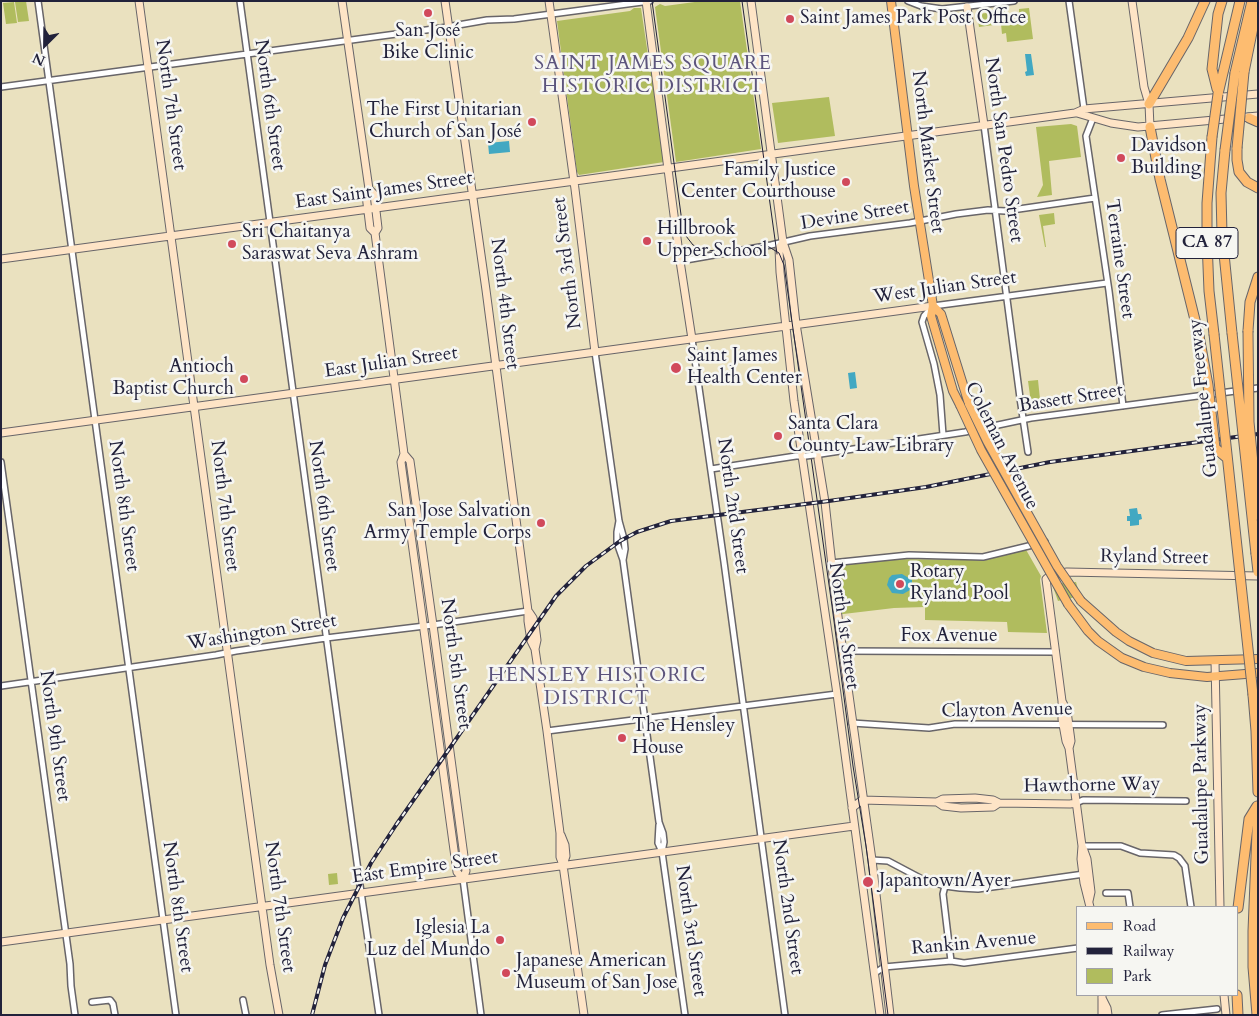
<!DOCTYPE html>
<meta charset="utf-8">
<style>
body{margin:0}
#map{position:relative;width:1259px;height:1016px;overflow:hidden;background:#eae1bf;font-family:Cardo,serif}
canvas{display:block}
.frame{position:absolute;inset:0;border:2px solid #22223b;pointer-events:none}
.legend{position:absolute;left:1076px;top:906px;width:162px;height:90px;box-sizing:border-box;background:#f6f6f2;border:1px solid #a1a1a9;margin:0;padding:6px 9px;list-style:none;font-size:15px;color:#22223b}
.legend li{display:flex;align-items:center;gap:10px;height:25px}
.legend b{width:25px;border:1px solid #a1a1a9}
.north{position:absolute;left:20px;top:20px;width:50px;height:50px;-webkit-text-stroke:4px #f6f6f2;paint-order:stroke;rotate:203deg;font-size:14px;font-weight:700;line-height:20px;text-align:center;color:#22223b}
.north::after{content:'';display:block;margin:auto;width:18px;height:22px;background:#22223b;clip-path:polygon(50% 0,100% 100%,50% 72%,0 100%)}
</style>
<div id="map">
<canvas width="1259" height="1016"></canvas>
<div class="frame"></div>
<ul class="legend">
<li><b style="height:6px;background:#fdbc70"></b>Road</li>
<li><b style="height:6px;background:#22223b"></b>Railway</li>
<li><b style="height:14px;background:#b0bc5e"></b>Park</li>
</ul>
<div class="north">N</div>
</div>
<script>
const context = document.querySelector('canvas').getContext('2d');
context.lineJoin = 'round';
function paint(path, color) { context.fillStyle = color; context.fill(path, 'evenodd'); }
const shape = rows => new Path2D(rows.map(r => 'M' + r).join(''));
function trace(path, color, width, dash) { context.strokeStyle = color; context.lineWidth = width; context.lineCap = dash ? 'butt' : 'round'; context.setLineDash(dash || []); context.stroke(path); }
function label(font, color, halo, rows, align = 'center') {
  context.font = font + ' Cardo,serif'; context.lineWidth = 5; context.setLineDash([]); context.textBaseline = 'middle'; context.strokeStyle = halo; context.fillStyle = color; for (const [text, x, y, turn = 0] of rows) {
    context.save(); context.translate(x, y); context.rotate((+turn || 0) * Math.PI / 180); context.textAlign = isNaN(turn) ? turn : align; if (halo) context.strokeText(text, 0, 0); context.fillText(text, 0, 0); context.restore();
  }
}
const green = shape([
 [26,1,29,21,18,22,15,2],
 [702,1,740,1,761,149,676,162,655,7,660,4,665,6],
 [14,2,17,23,6,24,3,3],
 [634,8,641,8,649,62,652,69,664,162,579,175,577,172,557,21,630,11],
 [1029,8,1033,39,1007,42,1006,33,1002,34,1001,24,979,27,977,14,1006,11,1008,24,1027,21,1025,12,1019,13,1019,9],
 [829,97,835,136,778,143,772,103],
 [1071,124,1077,126,1081,157,1049,161,1052,195,1037,197,1043,185,1036,127],
 [1054,213,1055,224,1043,226,1046,247,1045,247,1039,215],
 [1038,380,1041,409,1032,410,1028,381],
 [1025,548,1041,576,1040,580,1047,633,1008,632,1007,622,925,620,925,607,894,608,835,615,830,565,891,559,987,560],
 [1076,582,1080,596,1058,601,1052,584],
 [337,873,338,884,329,885,328,874]
]);
const water = shape([
 [1025,54,1031,54,1034,75,1026,76,1025,72,1027,71],
 [509,141,510,152,489,154,488,143],
 [855,372,857,388,850,389,848,373],
 [1137,508,1138,514,1141,514,1142,519,1139,520,1139,525,1130,526,1130,521,1127,521,1127,516,1130,516,1129,509],
 [902,574,912,580,912,587,910,590,903,594,892,593,887,585,889,578,892,575]
]);
const street = shape([
 [38,1,176,1015],
 [240,1,360,885,379,1015],
 [908,1,921,6,942,9,1014,1],
 [1069,1,1084,109],
 [1,87,441,28,487,20,514,19,650,1],
 [1093,118,1086,136,1109,291,1123,406],
 [984,125,1020,398,1028,452],
 [680,261,771,245,810,236,910,223,956,214,988,210,1005,211,1095,198],
 [692,339,724,562,785,1015],
 [595,352,619,521,624,539,625,549,623,560],
 [943,435,940,395,934,364,922,322,924,316,933,306,1107,283],
 [814,455,965,432,1031,418,1258,388],
 [1,462,70,964,71,986,75,1015],
 [711,469,796,456,804,456],
 [619,521,617,532,617,543,623,560,659,822,663,833,664,842,662,852],
 [831,563,909,555,983,557,1045,542],
 [842,651,1056,652],
 [1,686,216,655,236,651,326,638,433,625,528,611],
 [852,723,929,728,955,724,1163,725],
 [547,731,837,694],
 [1076,803,1083,800,1186,801],
 [659,825,658,843,662,852,685,1015],
 [1082,846,1121,846,1140,853,1174,855,1179,858,1185,866,1191,907],
 [872,860,888,861,922,879,945,886,960,888,978,889,1084,874],
 [463,879,481,1015],
 [945,886,943,894,951,961],
 [1106,893,1128,893,1130,907],
 [875,973,884,967,951,961,964,963,1078,948],
 [243,1000,246,1015],
 [92,1002,110,1000,113,1004,115,1015],
 [1162,1015,1217,1009]
]);
const secondary = shape([
 [139,1,250,819,270,965,279,1015],
 [342,1,369,189,366,195,370,228,375,233],
 [445,1,486,290,528,611,528,621,531,641,535,649,547,731,560,833,560,857,563,865,584,1015],
 [549,1,575,189,595,352],
 [646,1,680,261,692,339],
 [751,1,783,242,789,260,796,324,825,502,836,602,872,860,890,1015],
 [1132,1,1144,87,1149,104,1150,127],
 [967,7,984,125],
 [1077,113,1111,123,1138,127,1258,116],
 [369,189,374,194,378,228,375,233,404,454,401,462,457,872,463,879],
 [783,242,779,248,780,272,794,401,837,694,880,1015],
 [1,259,1075,113,1084,109,1258,94],
 [1,433,933,306],
 [404,454,410,461,433,625,466,871,463,879],
 [529,612,533,618,535,625,537,640,535,649],
 [1215,661,1220,907],
 [1062,701,1062,719,1066,741,1069,748,1082,846,1081,859,1084,883,1090,907],
 [1069,748,1071,741,1067,711,1062,701,1046,579,1051,575,1067,572,1258,576],
 [937,802,943,799,975,798,993,800,999,803,1070,804,1076,803],
 [852,808,862,800,937,802,943,806,961,808,993,807,999,803],
 [561,835,565,845,566,856,563,865],
 [1083,848,1087,859,1091,892,1089,901],
 [1,942,854,826],
 [1102,995,1102,1015],
 [1224,995,1226,1015],
 [1102,998,1107,1008,1108,1015]
]);
const primary = shape([
 [891,1,914,186,933,306,931,316,953,391,960,405],
 [933,306,941,314,969,404],
 [1081,601,1116,632,1129,641,1153,653,1186,661,1258,659],
 [1068,604,1088,631,1098,641,1122,658,1144,667,1170,673,1207,677,1258,673]
]);
const highway = shape([
 [1244,72,1257,8,1256,1],
 [1235,73,1252,1],
 [1217,89,1212,69,1218,14,1222,1],
 [1218,94,1240,1],
 [1149,104,1188,38,1205,1],
 [1249,118,1258,122],
 [1150,127,1160,179,1199,336],
 [1212,137,1207,203,1207,241,1209,291,1214,334],
 [1237,148,1237,160,1239,172,1247,182,1258,188],
 [1225,150,1221,193,1222,234,1232,333],
 [1248,331,1250,302,1258,277],
 [1258,548,1256,554,1258,572],
 [1253,695,1256,731,1258,792],
 [1238,908,1249,819,1257,806],
 [1237,995,1238,1015],
 [1257,1015,1253,967,1253,931,1258,807]
]);
const tram = shape([
 [652,1,682,222,686,236,693,245,708,251,758,245,769,247,779,253,784,265,832,606,853,766,866,846,888,1015],
 [742,1,777,254]
]);
const rail = shape([
 [312,1015,325,965,343,918,371,863,396,825,556,596,586,566,620,541,637,532,671,521,829,501,926,487,1050,462,1258,434]
]);
const streetBridge = shape([
 [806,456,814,455]
]);
const primaryBridge = shape([
 [969,404,987,441,1057,566,1081,601],
 [960,405,981,450,1068,604]
]);
const highwayBridge = shape([
 [1212,137,1218,94],
 [1237,148,1244,72],
 [1225,150,1235,73],
 [1248,331,1249,422,1258,515],
 [1232,333,1256,554],
 [1214,334,1253,695],
 [1199,336,1208,385,1215,448,1227,458]
]);
const markers = [
 [428,13,5,"#d1495b"],
 [790,19,5,"#d1495b"],
 [532,122,5,"#d1495b"],
 [1121,158,5,"#d1495b"],
 [846,182,5,"#d1495b"],
 [647,241,5,"#d1495b"],
 [232,244,5,"#d1495b"],
 [676,368,6,"#d1495b"],
 [244,379,5,"#d1495b"],
 [778,436,5,"#d1495b"],
 [541,523,5,"#d1495b"],
 [900,584,5,"#d1495b"],
 [622,738,5,"#d1495b"],
 [868,882,6,"#d1495b"],
 [500,940,5,"#d1495b"],
 [506,973,5,"#d1495b"]
];
const shields = [
 [1207,243,62]
];
const shieldNames = [
 ["CA 87",1207,243]
];
const poiNames = [
 ["Saint James Park Post Office",800,19],
 ["San José",428,32,"center"],
 ["Bike Clinic",428,54,"center"],
 ["The First Unitarian",522,111,"right"],
 ["Church of San José",522,133,"right"],
 ["Davidson",1131,147],
 ["Building",1131,169],
 ["Family Justice",836,171,"right"],
 ["Center Courthouse",836,193,"right"],
 ["Hillbrook",657,230],
 ["Upper School",657,252],
 ["Sri Chaitanya",242,233],
 ["Saraswat Seva Ashram",242,255],
 ["Saint James",687,357],
 ["Health Center",687,379],
 ["Antioch",234,368,"right"],
 ["Baptist Church",234,390,"right"],
 ["Santa Clara",788,425],
 ["County Law Library",788,447],
 ["San Jose Salvation",531,512,"right"],
 ["Army Temple Corps",531,534,"right"],
 ["Rotary",910,573],
 ["Ryland Pool",910,595],
 ["The Hensley",632,727],
 ["House",632,749],
 ["Japantown/Ayer",879,882],
 ["Iglesia La",490,929,"right"],
 ["Luz del Mundo",490,951,"right"],
 ["Japanese American",516,962],
 ["Museum of San Jose",516,984]
];
const streetNames = [
 ["North 7th Street",170,105,82],
 ["North 6th Street",269,105,82],
 ["North San Pedro Street",1003,150,82],
 ["North Market Street",927,152,83],
 ["East Saint James Street",384,191,-8],
 ["Devine Street",855,216,-9],
 ["Terraine Street",1119,259,82],
 ["North 3rd Street",568,263,-97],
 ["West Julian Street",945,288,-8],
 ["North 4th Street",504,304,83],
 ["East Julian Street",391,363,-8],
 ["Guadalupe Freeway",1204,398,-96],
 ["Bassett Street",1071,399,-9],
 ["Coleman Avenue",1001,446,63],
 ["North 8th Street",123,506,82],
 ["North 7th Street",224,506,83],
 ["North 6th Street",323,506,82],
 ["North 2nd Street",732,506,82],
 ["Ryland Street",1154,558,1],
 ["North 1st Street",843,626,82],
 ["Washington Street",262,633,-9],
 ["Fox Avenue",949,637],
 ["North 5th Street",455,664,82],
 ["Clayton Avenue",1007,711,-1],
 ["North 9th Street",54,736,82],
 ["Guadalupe Parkway",1202,784,-91],
 ["Hawthorne Way",1092,786,-1],
 ["East Empire Street",425,868,-8],
 ["North 8th Street",177,907,82],
 ["North 7th Street",279,907,82],
 ["North 2nd Street",787,907,82],
 ["North 3rd Street",690,931,82],
 ["Rankin Avenue",974,944,-5]
];
const neighbourhoodNames = [
 ["SAINT JAMES SQUARE",653,64],
 ["HISTORIC DISTRICT",653,87],
 ["HENSLEY HISTORIC",597,676],
 ["DISTRICT",597,699]
];
paint(green, '#b0bc5e');
paint(water, '#42a8c2');
trace(street, '#686569', 8);
trace(secondary, '#686569', 9);
trace(primary, '#686569', 10);
trace(highway, '#686569', 11);
trace(street, '#fff', 5);
trace(secondary, '#fee4c6', 7);
trace(primary, '#fdbc70', 8);
trace(highway, '#fdbc70', 9);
trace(tram, '#22223b', 1);
trace(rail, '#22223b', 4);
trace(rail, '#f6f6f2', 2, [5.5]);
trace(streetBridge, '#686569', 8, []);
trace(primaryBridge, '#686569', 10, []);
trace(highwayBridge, '#686569', 11, []);
trace(streetBridge, '#fff', 5);
trace(primaryBridge, '#fdbc70', 8);
trace(highwayBridge, '#fdbc70', 9);
for (const [x, y, r, color] of markers) { const dot = new Path2D(); dot.arc(x, y, r, 0, 2 * Math.PI); context.fillStyle = color; context.fill(dot); trace(dot, '#f6f6f2', 2); }
for (const [x, y, w] of shields) { const box = new Path2D(); box.roundRect(x - w / 2, y - 15.5, w, 31, 4); context.fillStyle = '#f6f6f2'; context.fill(box); trace(box, '#22223b', 1); }
label('bold 18px', '#22223b', null, shieldNames);
label('19px', '#22223b', '#f6f6f2', poiNames, 'left');
label('19px', '#22223b', '#f6f6f2', streetNames);
context.letterSpacing = '1px';
label('20px', '#5c547c', '#f6f6f2', neighbourhoodNames);
context.letterSpacing = '0px';
</script>
